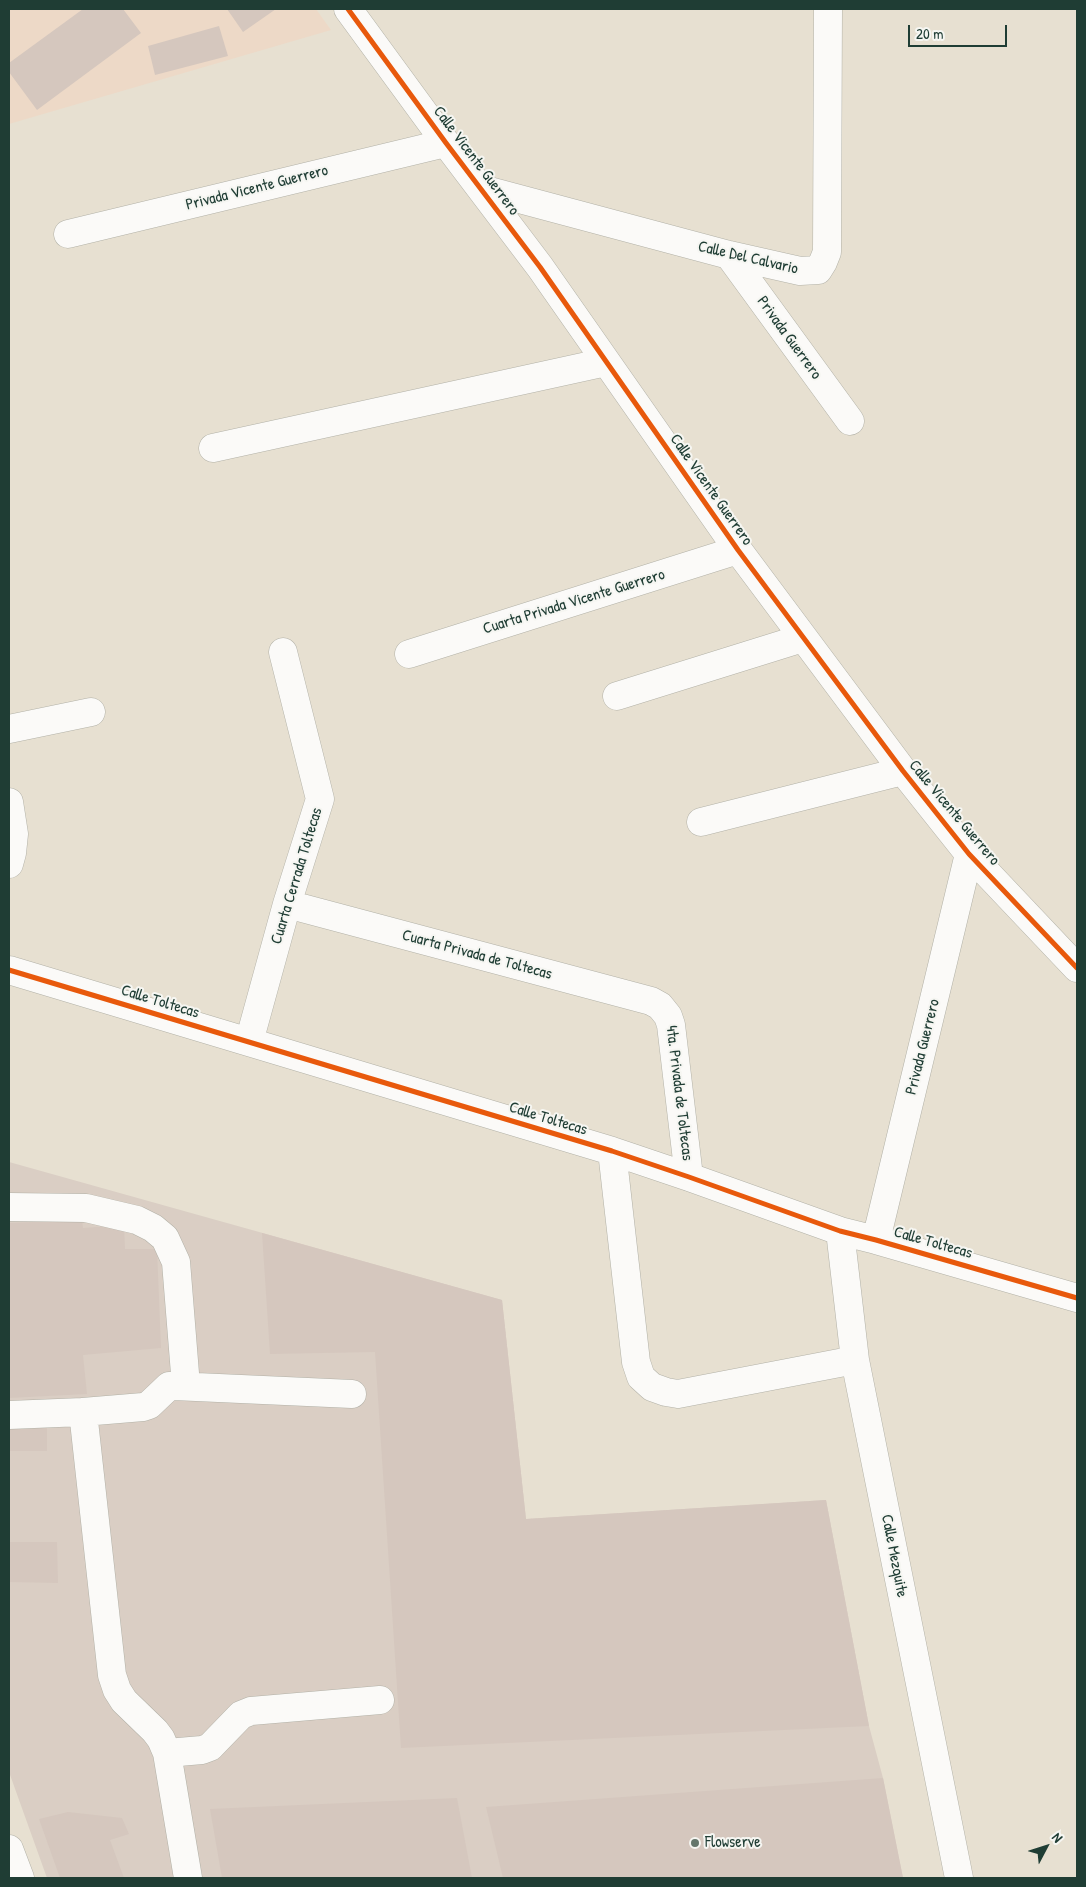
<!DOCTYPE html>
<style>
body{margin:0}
#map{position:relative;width:1086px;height:1887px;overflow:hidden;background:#e7e0d1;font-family:"Patrick Hand",sans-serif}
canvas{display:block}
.frame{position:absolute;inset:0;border:10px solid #1f3d34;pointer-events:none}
.north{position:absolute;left:1021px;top:1822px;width:50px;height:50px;-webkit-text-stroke:4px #f6f6f2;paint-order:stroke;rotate:50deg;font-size:14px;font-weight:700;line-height:20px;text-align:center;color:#1f3d34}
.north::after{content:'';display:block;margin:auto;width:18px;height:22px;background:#1f3d34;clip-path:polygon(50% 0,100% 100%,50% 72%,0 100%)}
.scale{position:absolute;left:908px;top:25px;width:99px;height:22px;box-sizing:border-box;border:2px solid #1f3d34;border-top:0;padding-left:6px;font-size:15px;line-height:18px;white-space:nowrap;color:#1f3d34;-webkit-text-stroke:4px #f6f6f2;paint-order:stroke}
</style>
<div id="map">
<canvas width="1086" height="1887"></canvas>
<div class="frame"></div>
<div class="north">N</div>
<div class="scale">20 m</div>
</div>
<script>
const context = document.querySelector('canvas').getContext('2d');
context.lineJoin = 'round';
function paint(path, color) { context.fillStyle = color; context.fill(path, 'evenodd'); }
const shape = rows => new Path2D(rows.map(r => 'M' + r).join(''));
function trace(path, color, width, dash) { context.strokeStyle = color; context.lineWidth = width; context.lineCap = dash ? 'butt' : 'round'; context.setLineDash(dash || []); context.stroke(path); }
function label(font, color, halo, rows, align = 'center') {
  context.font = font + ' "Patrick Hand",sans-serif'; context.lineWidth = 4; context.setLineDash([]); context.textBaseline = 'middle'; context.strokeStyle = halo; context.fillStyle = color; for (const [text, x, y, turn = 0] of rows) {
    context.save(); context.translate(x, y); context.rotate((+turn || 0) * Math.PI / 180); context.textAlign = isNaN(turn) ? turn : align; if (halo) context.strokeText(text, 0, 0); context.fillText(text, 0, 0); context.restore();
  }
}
const built = shape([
 [9,9,316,9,331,30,9,124]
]);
const industrial = shape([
 [9,1162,502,1300,526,1519,826,1500,869,1726,883,1778,903,1878,47,1878,9,1772]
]);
const building = shape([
 [83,9,123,9,141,33,37,110,9,72,9,63],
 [227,9,276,9,243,32],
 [219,26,228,56,155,75,148,46],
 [82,1220,83,1228,124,1225,125,1249,157,1249,161,1348,83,1355,87,1394,9,1398,9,1223],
 [262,1233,502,1300,526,1519,826,1500,869,1726,401,1748,375,1352,270,1354],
 [9,1424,47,1424,47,1451,9,1451],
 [9,1542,57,1542,58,1583,9,1582],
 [883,1778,903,1878,503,1878,486,1807],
 [457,1798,472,1878,222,1878,210,1809],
 [68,1812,122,1818,129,1834,110,1840,124,1878,60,1878,39,1819]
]);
const minor = shape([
 [348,9,446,143,540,267,738,550,903,771,969,854,1077,968],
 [482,189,729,255,800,271,818,270,823,262,827,252,828,9],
 [68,234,446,143],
 [729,255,850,421],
 [213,448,606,362],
 [409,654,738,550],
 [617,696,803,638],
 [9,729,91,712],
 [9,802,14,834,12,853,9,864],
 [701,822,903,771],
 [287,904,651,1001,660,1006,668,1016,671,1025,689,1177],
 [9,970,612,1151,689,1177,840,1231,876,1240,1077,1298],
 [249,1042,287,904,320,799,283,652],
 [612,1151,636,1362,641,1377,652,1387,666,1392,678,1394,855,1360],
 [9,1207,86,1208,137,1220,153,1228,165,1238,176,1262,186,1386],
 [840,1231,855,1360,959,1878],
 [876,1240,969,854],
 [83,1412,112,1675,117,1690,124,1701,155,1731,161,1739,167,1753,188,1878],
 [9,1415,83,1412,143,1407,149,1405,169,1386,174,1386,352,1394],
 [167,1753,202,1750,210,1747,241,1715,251,1711,380,1700],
 [9,1849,20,1878]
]);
const cycleway = shape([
 [348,9,446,143,540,267,738,550,903,771,969,854,1077,968],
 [9,970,612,1151,689,1177,840,1231,876,1240,1077,1298]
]);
const markers = [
 [695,1843,5,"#65766b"]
];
const streetNames = [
 ["Calle Vicente Guerrero",476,161,53],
 ["Privada Vicente Guerrero",257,188,-14],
 ["Calle Del Calvario",748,258,13],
 ["Privada Guerrero",789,338,54],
 ["Calle Vicente Guerrero",711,490,55],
 ["Cuarta Privada Vicente Guerrero",574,602,-17],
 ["Calle Vicente Guerrero",954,813,50],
 ["Cuarta Cerrada Toltecas",297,876,-73],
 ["Cuarta Privada de Toltecas",477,955,15],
 ["Calle Toltecas",160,1002,17],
 ["Privada Guerrero",923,1047,-76],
 ["4ta. Privada de Toltecas",679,1093,83],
 ["Calle Toltecas",548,1119,17],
 ["Calle Toltecas",933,1243,16],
 ["Calle Mezquite",894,1556,79]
];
const poiNames = [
 ["Flowserve",705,1843]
];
paint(built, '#edd9c7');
paint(industrial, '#dacec4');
paint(building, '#d5c7be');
trace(minor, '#b2b1a7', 29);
trace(minor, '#fbfaf8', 28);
trace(cycleway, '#e8590c', 5);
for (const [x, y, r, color] of markers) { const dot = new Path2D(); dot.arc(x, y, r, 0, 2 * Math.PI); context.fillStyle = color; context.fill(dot); trace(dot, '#f6f6f2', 2); }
label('16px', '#1f3d34', '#f6f6f2', streetNames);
label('16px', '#1f3d34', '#f6f6f2', poiNames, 'left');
</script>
